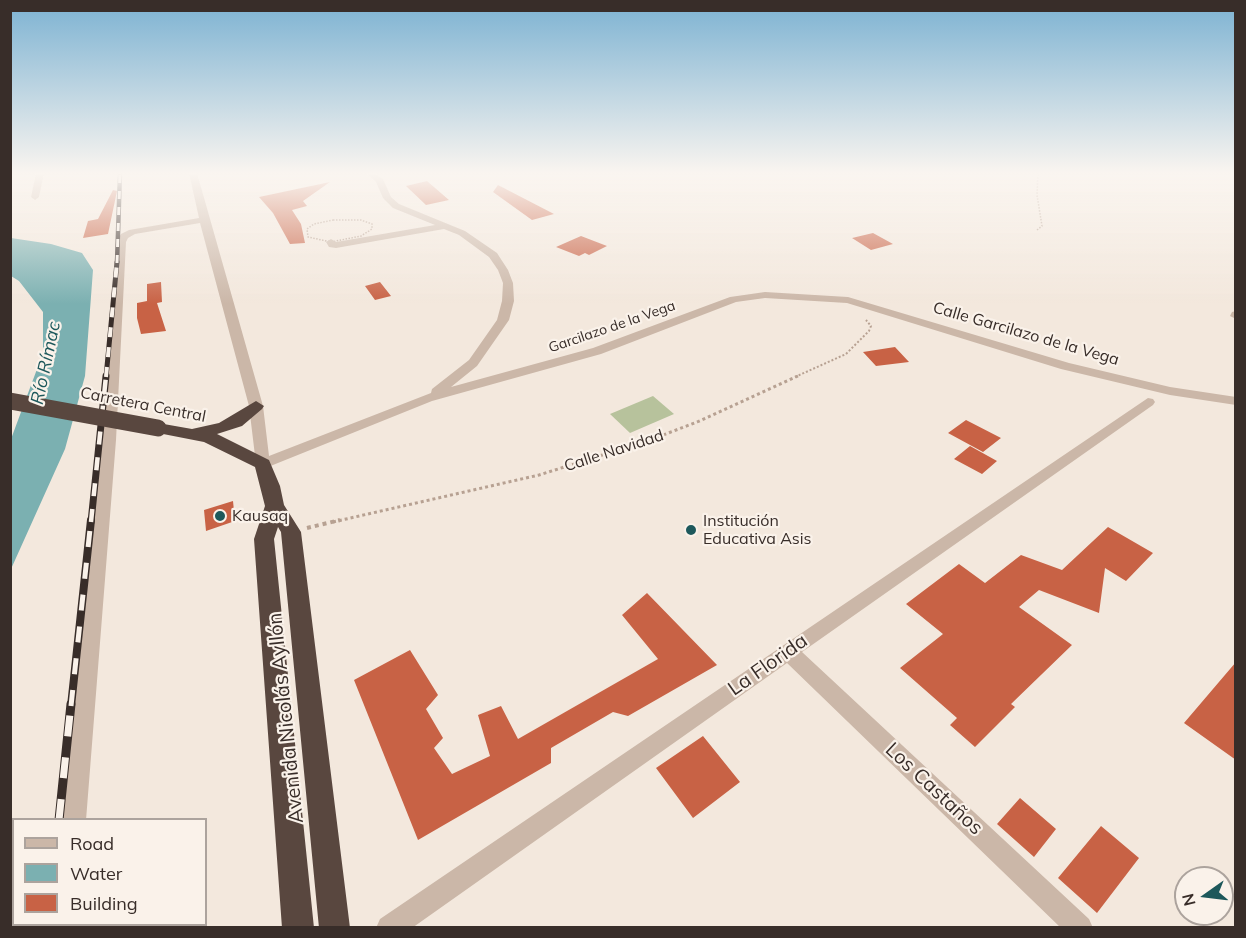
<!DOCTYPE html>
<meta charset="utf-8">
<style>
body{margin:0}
#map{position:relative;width:1246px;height:938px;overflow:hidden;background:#f3e8dd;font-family:Mulish,sans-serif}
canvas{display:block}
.frame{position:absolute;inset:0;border:12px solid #382d29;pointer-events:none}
.legend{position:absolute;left:12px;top:818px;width:195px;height:108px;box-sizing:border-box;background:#faf2ea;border:2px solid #aca39d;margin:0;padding:8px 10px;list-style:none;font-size:18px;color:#382d29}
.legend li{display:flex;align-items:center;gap:12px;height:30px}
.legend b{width:30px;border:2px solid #aca39d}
.north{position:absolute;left:1174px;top:866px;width:60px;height:60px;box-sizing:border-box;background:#faf2ea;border:2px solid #aca39d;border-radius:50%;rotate:256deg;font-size:16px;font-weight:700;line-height:24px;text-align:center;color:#382d29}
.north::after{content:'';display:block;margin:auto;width:21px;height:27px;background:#1d585b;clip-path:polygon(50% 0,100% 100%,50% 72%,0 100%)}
</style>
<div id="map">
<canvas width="1246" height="938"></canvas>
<div class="frame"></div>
<ul class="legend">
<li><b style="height:8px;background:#cbb7a8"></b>Road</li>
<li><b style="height:16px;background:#7bb0b1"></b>Water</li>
<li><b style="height:16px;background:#c86245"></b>Building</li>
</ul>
<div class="north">N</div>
</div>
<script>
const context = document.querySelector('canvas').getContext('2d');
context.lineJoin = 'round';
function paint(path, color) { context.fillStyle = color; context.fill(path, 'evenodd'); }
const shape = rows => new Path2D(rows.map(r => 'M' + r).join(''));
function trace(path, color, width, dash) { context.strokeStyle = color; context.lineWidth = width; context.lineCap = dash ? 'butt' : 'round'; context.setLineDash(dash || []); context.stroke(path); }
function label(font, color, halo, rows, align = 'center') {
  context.font = font + ' Mulish,sans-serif'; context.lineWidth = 4.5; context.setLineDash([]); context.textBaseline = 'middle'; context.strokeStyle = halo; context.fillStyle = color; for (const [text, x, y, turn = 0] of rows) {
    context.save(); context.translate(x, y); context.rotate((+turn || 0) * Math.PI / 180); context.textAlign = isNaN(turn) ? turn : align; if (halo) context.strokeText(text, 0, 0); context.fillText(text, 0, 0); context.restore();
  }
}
const green = shape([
 [653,396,674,414,630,433,610,414]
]);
const water = shape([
 [11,238,51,244,82,253,93,270,85,376,65,449,11,569,11,439,43,353,43,312,19,281,11,276]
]);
const building = shape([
 [427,181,449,200,426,205,406,186],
 [330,182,303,201,307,206,292,210,301,224,305,243,290,244,273,213,259,197],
 [498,185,554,214,532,220,493,192],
 [113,190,117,191,108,234,83,238,88,221,98,219],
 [873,233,893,244,871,250,852,238],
 [581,236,607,246,589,255,585,253,579,256,556,247],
 [161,282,162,302,157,303,166,331,141,334,137,318,137,303,147,301,147,284],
 [380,282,391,296,375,300,365,286],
 [895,347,909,362,876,366,863,352],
 [966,420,1001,438,983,452,948,433],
 [970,446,997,461,982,474,954,459],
 [233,501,235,521,206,531,204,510],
 [1108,527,1153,553,1126,581,1105,568,1099,613,1039,590,1019,607,1072,645,1011,704,1015,707,975,747,950,725,957,718,900,668,943,634,906,604,959,564,985,583,1021,555,1062,570],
 [647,593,717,665,628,716,613,712,551,748,551,763,418,840,354,680,410,650,438,695,426,709,443,738,434,748,452,774,490,756,478,715,501,706,518,739,658,659,622,615],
 [1236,662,1236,760,1184,723],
 [703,736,740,782,693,818,656,768],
 [1020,798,1056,829,1034,857,997,824],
 [1101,826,1139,858,1097,913,1058,878]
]);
const pathFar4 = shape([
 [333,220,361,220,372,224,372,229,361,236,331,242,308,237,307,229,314,224,333,220],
 [1037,230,1042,226,1037,195,1038,173]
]);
const pathFar3 = shape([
 [795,377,846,354,869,331,871,326,866,320]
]);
const pathFar2 = shape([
 [333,522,539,475,650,440,697,422,798,376]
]);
const pathFar1 = shape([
 [307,528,340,520]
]);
const path = shape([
 [66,924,66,928]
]);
const minor = shape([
 [36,173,44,173,39,197,35,200,31,197,36,173],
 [189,173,197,173,263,406,269,456,431,393,432,389,469,360,497,320,502,301,503,283,498,270,489,257,459,235,444,229,336,248,329,247,326,242,331,239,336,242,435,225,393,208,383,198,376,182,366,173,374,173,383,179,391,197,399,204,465,231,497,253,508,270,513,283,514,301,509,320,477,366,451,387,593,348,730,297,765,292,848,297,1069,363,1170,387,1236,397,1236,405,1170,395,1061,369,847,303,765,298,736,302,601,354,432,401,263,469,256,464,249,406,200,223,135,234,128,238,126,242,116,440,86,820,62,820,102,440,116,242,121,234,129,230,199,218,189,173],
 [1236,311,1236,319,1230,316,1232,312,1236,311],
 [1148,398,1153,399,1155,402,1153,405,802,652,1089,919,1093,928,1061,928,787,663,412,928,376,928,380,919,1148,398]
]);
const highway = shape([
 [256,401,264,406,262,409,242,426,217,434,269,460,280,486,284,505,301,532,350,928,319,928,281,532,278,527,274,539,314,928,282,928,254,539,265,506,255,467,204,442,158,433,152,432,150,428,152,424,158,423,192,429,219,423,256,401]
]);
const railFar4 = shape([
 [117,263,120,173]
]);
const railFar3 = shape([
 [106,377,117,262]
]);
const railFar2 = shape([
 [91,522,106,376]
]);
const railFar1 = shape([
 [71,706,91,520]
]);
const rail = shape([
 [59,820,71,704],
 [50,924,50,928]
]);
const highwayBridge = shape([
 [10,401,158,428]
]);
const markers = [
 [220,516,6,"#1d585b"],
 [691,530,6,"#1d585b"]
];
const farStreetnames = [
 ["Garcilazo de la Vega",612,327,-19]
];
const streetNames = [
 ["Calle Garcilazo de la Vega",1026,334,16],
 ["Carretera Central",143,405,11],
 ["Calle Navidad",614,451,-18]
];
const poiNames = [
 ["Kausaq",232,516],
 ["Institución",703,521],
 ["Educativa Asis",703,539]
];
const waterNames = [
 ["Río Rímac",46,363,-78]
];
const nearStreetnames = [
 ["La Florida",768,665,-35],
 ["Avenida Nicolás Ayllón",286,718,-96],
 ["Los Castaños",934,789,43]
];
paint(green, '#b7c29c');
paint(water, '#7bb0b1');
paint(building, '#c86245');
trace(pathFar4, '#b7a192', 1.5, [1.5, 1.5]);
trace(pathFar3, '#b7a192', 2, [2, 2]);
trace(pathFar2, '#b7a192', 3, [3, 3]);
trace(pathFar1, '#b7a192', 4, [4, 4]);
trace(path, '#b7a192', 4.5, [4.5, 4.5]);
paint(minor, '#cbb7a8');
paint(highway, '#59473f');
trace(railFar4, '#382d29', 4.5);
trace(railFar3, '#382d29', 5);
trace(railFar2, '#382d29', 7);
trace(railFar1, '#382d29', 8);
trace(rail, '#382d29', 9);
trace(railFar4, '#faf2ea', 3, [8]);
trace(railFar3, '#faf2ea', 4, [10]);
trace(railFar2, '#faf2ea', 4.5, [13]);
trace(railFar1, '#faf2ea', 5, [16]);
trace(rail, '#faf2ea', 7, [21]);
trace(highwayBridge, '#59473f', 17);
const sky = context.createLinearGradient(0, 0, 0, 304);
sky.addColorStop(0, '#7cb2d2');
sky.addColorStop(0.57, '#faf5f0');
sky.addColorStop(1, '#faf5f000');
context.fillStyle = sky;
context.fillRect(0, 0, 1246, 304);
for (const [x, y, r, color] of markers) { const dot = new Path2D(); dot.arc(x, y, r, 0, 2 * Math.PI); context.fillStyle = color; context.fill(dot); trace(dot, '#faf2ea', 2); }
label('14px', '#382d29', '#faf2ea', farStreetnames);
label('16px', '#382d29', '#faf2ea', streetNames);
label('16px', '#382d29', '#faf2ea', poiNames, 'left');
label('italic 18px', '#1d585b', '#faf2ea', waterNames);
label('20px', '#382d29', '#faf2ea', nearStreetnames);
</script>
